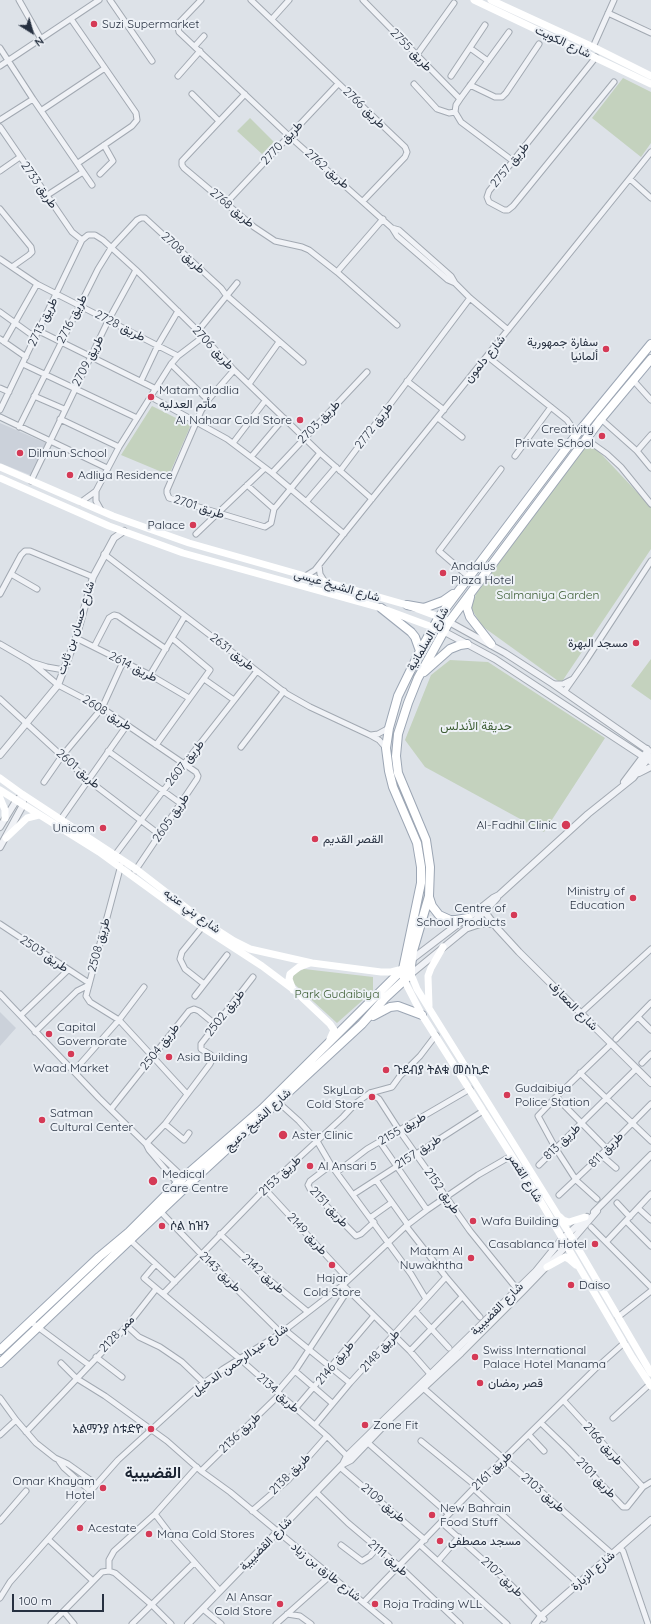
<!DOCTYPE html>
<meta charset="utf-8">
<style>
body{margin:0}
#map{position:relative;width:651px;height:1624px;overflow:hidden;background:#dde2e8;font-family:Quicksand,sans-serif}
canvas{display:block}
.north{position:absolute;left:12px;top:12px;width:40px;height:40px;-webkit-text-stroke:3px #edf1f6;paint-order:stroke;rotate:143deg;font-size:11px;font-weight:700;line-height:16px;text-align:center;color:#263040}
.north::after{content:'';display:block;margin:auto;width:14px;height:18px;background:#263040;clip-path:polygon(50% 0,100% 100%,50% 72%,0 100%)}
.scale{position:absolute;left:12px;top:1594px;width:92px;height:18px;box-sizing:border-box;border:2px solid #263040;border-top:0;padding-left:5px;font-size:12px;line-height:14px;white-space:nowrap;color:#263040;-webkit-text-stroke:3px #edf1f6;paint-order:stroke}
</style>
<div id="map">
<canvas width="651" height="1624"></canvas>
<div class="north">N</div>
<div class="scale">100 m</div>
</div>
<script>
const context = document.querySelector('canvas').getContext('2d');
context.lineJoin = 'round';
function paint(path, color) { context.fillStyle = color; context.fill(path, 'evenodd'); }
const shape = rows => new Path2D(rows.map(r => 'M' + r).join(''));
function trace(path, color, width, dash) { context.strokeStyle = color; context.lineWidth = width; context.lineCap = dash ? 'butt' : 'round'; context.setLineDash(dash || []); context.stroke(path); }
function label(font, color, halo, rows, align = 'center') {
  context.font = font + ' Quicksand,Vazirmatn,"Noto Sans Ethiopic",sans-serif'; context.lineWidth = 4; context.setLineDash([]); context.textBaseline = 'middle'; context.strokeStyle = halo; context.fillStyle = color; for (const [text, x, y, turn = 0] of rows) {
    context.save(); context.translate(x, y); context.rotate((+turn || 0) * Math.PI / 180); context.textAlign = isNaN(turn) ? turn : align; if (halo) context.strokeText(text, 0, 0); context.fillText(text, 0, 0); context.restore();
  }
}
const built = shape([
 [0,423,46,443,30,475,0,463],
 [0,1012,16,1028,0,1046]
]);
const green = shape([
 [623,78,651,92,651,143,641,157,592,118],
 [250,118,274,142,262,154,237,131],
 [152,406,188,424,190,427,169,475,121,455],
 [589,441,651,507,651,549,561,683,482,626,471,608,476,594],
 [651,659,651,700,631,686],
 [450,660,488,662,605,738,544,832,425,767,405,740,431,675],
 [304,969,373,977,373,991,337,1023,291,981,295,973]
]);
const minor = shape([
 [19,0,41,39],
 [110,0,152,61],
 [201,0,179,23,178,28,179,32,289,136,392,228,399,230,451,276,455,283,470,298,508,330],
 [251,0,405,147,407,152,405,157,363,201],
 [363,0,460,99],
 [608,13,651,33],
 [71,19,136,113,137,120,132,126,78,163],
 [272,19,289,0],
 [509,32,460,99,456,105,455,112,461,122,513,161],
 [195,46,204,36],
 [593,47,614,0],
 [0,48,33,99,92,185],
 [470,48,488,61],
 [416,56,454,3],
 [596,57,489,191,487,197,489,202,504,210,508,210,513,206,614,82],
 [0,66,99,0],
 [178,76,200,51],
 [451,76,485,25],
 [414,84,437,109,449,113,455,112],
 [470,85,495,97,502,97,506,93,539,44],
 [192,94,219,121],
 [245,94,182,161,182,165,184,168,254,227,275,241,302,247,309,250,337,272,397,325],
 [42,110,105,68],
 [0,120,33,99],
 [0,127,72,232,82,240],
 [0,171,20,157],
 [100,174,113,161,104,145],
 [630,179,651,198],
 [46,196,83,172],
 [226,203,338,84],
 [0,209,31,247,32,252,29,255,12,267],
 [392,228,397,236,448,280,455,283],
 [0,259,37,284,178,356],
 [337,272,383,219],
 [0,312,36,338],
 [39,331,156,389],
 [198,331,237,283],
 [0,339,26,357],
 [4,342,37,284],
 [487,356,567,420,577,434],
 [23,364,137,418],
 [171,364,208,400],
 [234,370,208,400,201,411,167,490,167,493,169,498,265,527,271,523,274,509,320,453],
 [633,380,651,400],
 [141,381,158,345,178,311],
 [407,381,444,410],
 [249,384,279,342],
 [0,388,9,392],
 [34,396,64,409],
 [151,397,227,439,272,473,344,534],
 [0,410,82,240,88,235,95,235,103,240,136,270,198,331,234,370,320,453,372,499],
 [0,417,107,468],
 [438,418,462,437],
 [60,419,119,447],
 [601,419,637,451,651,468],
 [19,427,98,269,111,248,137,220,141,218,145,218,221,288,226,295,303,362],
 [586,439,607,454,621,467,651,504],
 [233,443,265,401],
 [637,451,651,435],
 [515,456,551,407],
 [251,457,284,418],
 [340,471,470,298],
 [272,473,367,372],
 [31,481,108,321,136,270],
 [247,485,274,509],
 [96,491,96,501,101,510],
 [81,502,96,491,119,447,171,364,178,356,203,337],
 [306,502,336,467],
 [196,534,265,468],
 [104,554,287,694,310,707,370,735,379,740,386,748],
 [319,565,320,574,325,582],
 [11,574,37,589],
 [304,577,315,570,338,541,651,152],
 [469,577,439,551,501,469],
 [0,594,21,555,25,551,30,551,93,577],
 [76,638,150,675,189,698],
 [0,644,31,662,47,667,64,670],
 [94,647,109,618,114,615,118,616,166,649],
 [31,662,58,685,102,708,196,772,198,776,197,779,135,871],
 [150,675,185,616],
 [204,679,234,700],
 [553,684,563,684,573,679],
 [564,692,585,662,651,561],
 [0,699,88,780,160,835],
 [371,735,378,734,389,728],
 [156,745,210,670,172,638],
 [241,747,284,691],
 [108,751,180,803],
 [44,782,62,756,102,708,123,662],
 [61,819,127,725],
 [115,855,163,791,257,671],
 [121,865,86,996,90,1002,119,1020,187,1094],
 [0,924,89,983],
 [203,926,182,952,180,959,185,969,204,984],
 [0,994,99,1098,146,1144,149,1145,184,1178],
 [195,996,227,955],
 [581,1013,651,949],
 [21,1015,68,970],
 [638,1017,651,1030],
 [35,1032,77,991,89,985],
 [616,1039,651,1003],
 [642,1063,651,1054],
 [74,1071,119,1020,144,987],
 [580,1073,651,1141],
 [370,1093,379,1099,399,1130,470,1231,517,1289,519,1290],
 [556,1097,607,1149],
 [278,1102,299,1121,317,1141,331,1165,411,1274,426,1299],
 [111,1109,189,1011,194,1009,199,1011,216,1025],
 [165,1124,184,1140,189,1133],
 [380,1142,427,1210],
 [146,1144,165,1124,210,1064,212,1060,211,1055,201,1049,201,1044,253,977],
 [146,1144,149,1150,178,1184,189,1184],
 [601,1155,616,1168],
 [331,1165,310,1181,308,1185,310,1189,356,1236,361,1234,374,1222],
 [539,1165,636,1069],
 [337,1172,367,1149,470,1089],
 [376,1180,408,1225],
 [265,1189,348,1279],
 [354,1194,483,1111],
 [559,1195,596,1160,651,1104],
 [597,1199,576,1180,556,1149,538,1116,556,1097,611,1044],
 [617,1203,630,1217],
 [638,1208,651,1220],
 [160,1211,202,1255,281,1333],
 [370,1218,391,1203],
 [626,1221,651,1246],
 [406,1226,446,1277,480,1317],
 [591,1227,651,1287],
 [220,1234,262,1274,308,1312],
 [130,1240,175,1282],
 [606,1242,651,1194],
 [155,1265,144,1278,240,1359,327,1436,350,1459],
 [343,1285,410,1351,431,1375],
 [163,1294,265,1189,343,1117,356,1103,370,1093,392,1087,400,1076,420,1056,436,1035],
 [415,1311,449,1348],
 [618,1317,651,1291],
 [31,1322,89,1365],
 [127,1326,139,1337,160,1347,182,1362,204,1383],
 [285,1330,350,1383],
 [410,1351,462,1297],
 [96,1357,122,1377],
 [61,1363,76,1378,105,1396,167,1441,201,1471,230,1492,389,1624],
 [295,1371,332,1403],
 [421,1386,612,1554],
 [277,1392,295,1371,348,1290],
 [0,1398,16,1420,36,1443,55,1458,68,1464,96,1484],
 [564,1401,643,1487],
 [295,1409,373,1317],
 [613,1418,650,1384],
 [541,1423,567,1448,623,1507,627,1507,643,1487,651,1482],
 [315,1425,350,1383,446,1277],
 [26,1432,127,1326,156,1289],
 [0,1435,16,1420],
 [529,1435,544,1451],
 [421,1441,476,1486],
 [367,1442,449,1514],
 [59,1461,64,1468,90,1491],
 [340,1467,425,1540],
 [201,1471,280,1394],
 [474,1489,578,1583],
 [316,1492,348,1523,399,1566,460,1624],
 [252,1511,289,1479,327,1436],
 [155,1514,174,1539,220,1591],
 [0,1521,26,1491],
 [441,1522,510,1584,544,1619],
 [49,1540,93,1581],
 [341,1545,362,1561,370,1556,377,1548],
 [420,1545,507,1624],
 [619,1548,623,1551,648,1624],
 [438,1561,459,1537],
 [109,1571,109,1560,114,1551,155,1514,197,1467],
 [0,1598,10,1582,118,1460,197,1388,223,1369,281,1333,343,1285,406,1226,427,1210,478,1175,511,1156],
 [364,1602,476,1486,595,1369,624,1343],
 [203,1609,221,1624],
 [64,1612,74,1624],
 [287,1614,300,1616,311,1624],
 [51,1624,102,1572,109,1571,115,1573,152,1605,171,1624],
 [132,1624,194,1563],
 [276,1624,330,1576]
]);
const tertiary = shape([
 [449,622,505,653,553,684,649,751],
 [443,631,495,659,650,761],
 [0,755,58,685,76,638,93,577,114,538,124,531],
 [639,773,651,767],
 [624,782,645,754],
 [0,827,16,801,19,798],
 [0,847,23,805,23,801],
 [482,908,497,928,519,952,651,1083],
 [468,928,480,924,490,924],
 [411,960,458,924,468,918,493,898,499,895,588,814,633,778,650,756,647,749],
 [411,974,467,928,485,911,497,898],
 [594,1212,651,1155],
 [343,1464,347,1456,536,1271,562,1239,587,1217],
 [188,1624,343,1464,351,1460,392,1417,461,1353,523,1291,573,1239,597,1211],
 [535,1624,541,1616,651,1520]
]);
const secondary = shape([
 [474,0,651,84],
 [491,0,593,47,651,76],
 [0,467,113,516,189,543,407,605,439,617,449,622],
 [0,478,109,526,183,553,381,608,443,631],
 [0,778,22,794,136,869,206,923,234,941,250,949,312,963,381,972,391,972,403,969,411,974,417,989,569,1233,651,1373],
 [0,790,99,852,202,927,262,966,294,990,330,1024,334,1030,330,1039],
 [0,798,5,810,5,818],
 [6,838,27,818,39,815],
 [404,980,422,1015,541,1202,632,1357,651,1386],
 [293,990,289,979,290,974,299,967,310,963],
 [429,1006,428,976,431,968,443,947],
 [560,1217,563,1220,569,1222,585,1217],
 [547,1267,565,1257,569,1259,576,1265]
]);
const primary = shape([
 [470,597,467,608,470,617,491,644],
 [407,605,424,608,443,601,453,594],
 [381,608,411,632,415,637,420,651],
 [424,672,450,649,460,645,467,644],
 [429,897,432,906,439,915,450,920,456,920,468,918],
 [404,980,403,969,421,883,421,867,417,843,393,787,389,771,386,748,389,728,398,696,420,651,439,617,577,434,651,344],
 [373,1016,390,1007,398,1006,422,1015],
 [0,1350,99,1257,129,1232,184,1177,262,1109,405,967],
 [0,1363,189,1184,362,1024,385,998,411,974,411,966,413,951,429,896,430,867,426,840,398,773,396,756,398,734,408,703,418,678,449,622,601,419,651,359]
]);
const markers = [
 [94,24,4,"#d53a56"],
 [606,349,4,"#d53a56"],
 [151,397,4,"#d53a56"],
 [300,420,4,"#d53a56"],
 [602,436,4,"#d53a56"],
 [20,453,4,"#d53a56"],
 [70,475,4,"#d53a56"],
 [193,525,4,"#d53a56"],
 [443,573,4,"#d53a56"],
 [636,643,4,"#d53a56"],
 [566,825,5,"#d53a56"],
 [103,828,4,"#d53a56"],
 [315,839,4,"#d53a56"],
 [633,898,4,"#d53a56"],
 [514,915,4,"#d53a56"],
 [49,1034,4,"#d53a56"],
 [71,1054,4,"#d53a56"],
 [169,1057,4,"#d53a56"],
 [386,1070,4,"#d53a56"],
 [507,1095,4,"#d53a56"],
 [372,1097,4,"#d53a56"],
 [42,1120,4,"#d53a56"],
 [283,1135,5,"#d53a56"],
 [310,1166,4,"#d53a56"],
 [153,1181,5,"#d53a56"],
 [473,1221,4,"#d53a56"],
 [162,1226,4,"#d53a56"],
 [595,1244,4,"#d53a56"],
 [471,1258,4,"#d53a56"],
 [332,1265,4,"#d53a56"],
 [571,1285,4,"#d53a56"],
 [475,1357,4,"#d53a56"],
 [480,1383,4,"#d53a56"],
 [365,1425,4,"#d53a56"],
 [151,1429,4,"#d53a56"],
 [103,1488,4,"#d53a56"],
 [432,1515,4,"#d53a56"],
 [80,1528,4,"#d53a56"],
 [149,1534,4,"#d53a56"],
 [440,1541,4,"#d53a56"],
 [280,1604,4,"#d53a56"],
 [375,1604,4,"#d53a56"]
];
const poiNames = [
 ["Suzi Supermarket",102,24],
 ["سفارة جمهورية",598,342,"right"],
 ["ألمانيا",598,356,"right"],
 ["Matam aladlia",159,390],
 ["مأتم العدليه",159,404],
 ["Al Nahaar Cold Store",292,420,"right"],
 ["Creativity",594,429,"right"],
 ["Private School",594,443,"right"],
 ["Dilmun School",28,453],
 ["Adliya Residence",78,475],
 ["Palace",185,525,"right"],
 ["Andalus",451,566],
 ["Plaza Hotel",451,580],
 ["مسجد البهرة",628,643,"right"],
 ["Al-Fadhil Clinic",557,825,"right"],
 ["Unicom",95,828,"right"],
 ["القصر القديم",323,839],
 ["Ministry of",625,891,"right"],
 ["Education",625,905,"right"],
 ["Centre of",506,908,"right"],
 ["School Products",506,922,"right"],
 ["Capital",57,1027],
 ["Governorate",57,1041],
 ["Asia Building",177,1057],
 ["Waad Market",71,1068,"center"],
 ["ጉደብያ ትልቁ መስኪድ",394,1070],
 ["Gudaibiya",515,1088],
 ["Police Station",515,1102],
 ["SkyLab",364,1090,"right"],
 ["Cold Store",364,1104,"right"],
 ["Satman",50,1113],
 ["Cultural Center",50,1127],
 ["Aster Clinic",292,1135],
 ["Al Ansari 5",318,1166],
 ["Medical",162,1174],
 ["Care Centre",162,1188],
 ["Wafa Building",481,1221],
 ["ሶል ከዝን",170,1226],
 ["Casablanca Hotel",587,1244,"right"],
 ["Matam Al",463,1251,"right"],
 ["Nuwakhtha",463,1265,"right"],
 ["Hajar",332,1278,"center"],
 ["Cold Store",332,1292,"center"],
 ["Daiso",579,1285],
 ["Swiss International",483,1350],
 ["Palace Hotel Manama",483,1364],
 ["قصر رمضان",488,1383],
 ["Zone Fit",373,1425],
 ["አልማንያ ስቱድዮ",143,1429,"right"],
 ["Omar Khayam",95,1481,"right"],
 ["Hotel",95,1495,"right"],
 ["New Bahrain",440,1508],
 ["Food Stuff",440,1522],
 ["Acestate",88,1528],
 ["Mana Cold Stores",157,1534],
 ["مسجد مصطفى",448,1541],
 ["Al Ansar",272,1597,"right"],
 ["Cold Store",272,1611,"right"],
 ["Roja Trading WLL",383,1604]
];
const streetNames = [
 ["شارع الكويت",563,42,25],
 ["طريق 2755",411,50,46],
 ["طريق 2766",364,108,44],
 ["طريق 2770",282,143,-47],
 ["طريق 2757",510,165,-51],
 ["طريق 2762",327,169,41],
 ["طريق 2733",39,185,55],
 ["طريق 2768",232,208,40],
 ["طريق 2708",183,253,43],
 ["طريق 2716",72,319,-63],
 ["طريق 2713",43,322,-64],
 ["طريق 2728",120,326,27],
 ["طريق 2706",213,348,47],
 ["شارع دلمون",485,359,-51],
 ["طريق 2709",88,361,-63],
 ["طريق 2703",319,422,-46],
 ["طريق 2772",374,426,-53],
 ["طريق 2701",199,507,18],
 ["شارع الشيخ عيسى",337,586,16],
 ["شارع حسان بن ثابت",76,628,-72],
 ["شارع السلمانية",428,639,-60],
 ["طريق 2631",232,652,38],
 ["طريق 2614",133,667,27],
 ["طريق 2608",107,713,32],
 ["طريق 2607",185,763,-52],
 ["طريق 2601",78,769,41],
 ["طريق 2605",171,818,-56],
 ["شارع بني عتبه",192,911,36],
 ["طريق 2508",99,945,-75],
 ["طريق 2503",44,954,34],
 ["شارع المعارف",573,1006,45],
 ["طريق 2502",225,1013,-52],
 ["طريق 2504",160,1047,-52],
 ["شارع الشيخ دعيج",258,1120,-43],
 ["طريق 2155",402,1129,-30],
 ["طريق 813",562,1142,-44],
 ["طريق 811",606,1150,-46],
 ["طريق 2157",418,1152,-33],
 ["طريق 2153",280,1176,-43],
 ["شارع القصر",525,1178,58],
 ["طريق 2152",442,1191,55],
 ["طريق 2151",329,1207,47],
 ["طريق 2149",307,1234,47],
 ["طريق 2143",220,1272,44],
 ["طريق 2142",263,1274,42],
 ["شارع القضيبية",497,1309,-45],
 ["ممر 2128",117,1334,-47],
 ["طريق 2148",380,1351,-48],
 ["شارع عبدالرحمن الدخيل",240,1360,-35],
 ["طريق 2146",335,1363,-50],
 ["طريق 2134",278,1393,42],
 ["طريق 2136",240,1433,-44],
 ["طريق 2166",603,1444,48],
 ["طريق 2161",492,1471,-44],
 ["طريق 2138",290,1474,-45],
 ["طريق 2101",596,1478,46],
 ["طريق 2103",543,1493,41],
 ["طريق 2109",383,1503,40],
 ["شارع القضيبية",266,1544,-46],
 ["طريق 2111",388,1558,41],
 ["شارع الزبارة",593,1571,-41],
 ["شارع طارق بن زياد",326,1572,39],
 ["طريق 2107",502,1577,43]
];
const parkNames = [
 ["Salmaniya Garden",548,595],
 ["حديقة الأندلس",476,726],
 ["Park Gudaibiya",337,994]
];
const districtNames = [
 ["القضيبية",153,1473]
];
paint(built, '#cbd1da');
paint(green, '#c4d2be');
trace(minor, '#a2a9b2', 7);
trace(tertiary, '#a2a9b2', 8);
trace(primary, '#9ca6b4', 10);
trace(minor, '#f0f2f6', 5);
trace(tertiary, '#f0f2f6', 6);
trace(secondary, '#fff', 7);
trace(primary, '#fff', 8);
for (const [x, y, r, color] of markers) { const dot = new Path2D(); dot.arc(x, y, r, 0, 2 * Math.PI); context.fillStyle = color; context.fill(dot); trace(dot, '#edf1f6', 1.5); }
label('12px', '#263040', '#edf1f6', poiNames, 'left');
label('12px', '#263040', '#edf1f6', streetNames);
label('12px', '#3b5c32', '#edf1f6', parkNames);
label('bold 16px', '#182130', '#edf1f6', districtNames);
</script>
